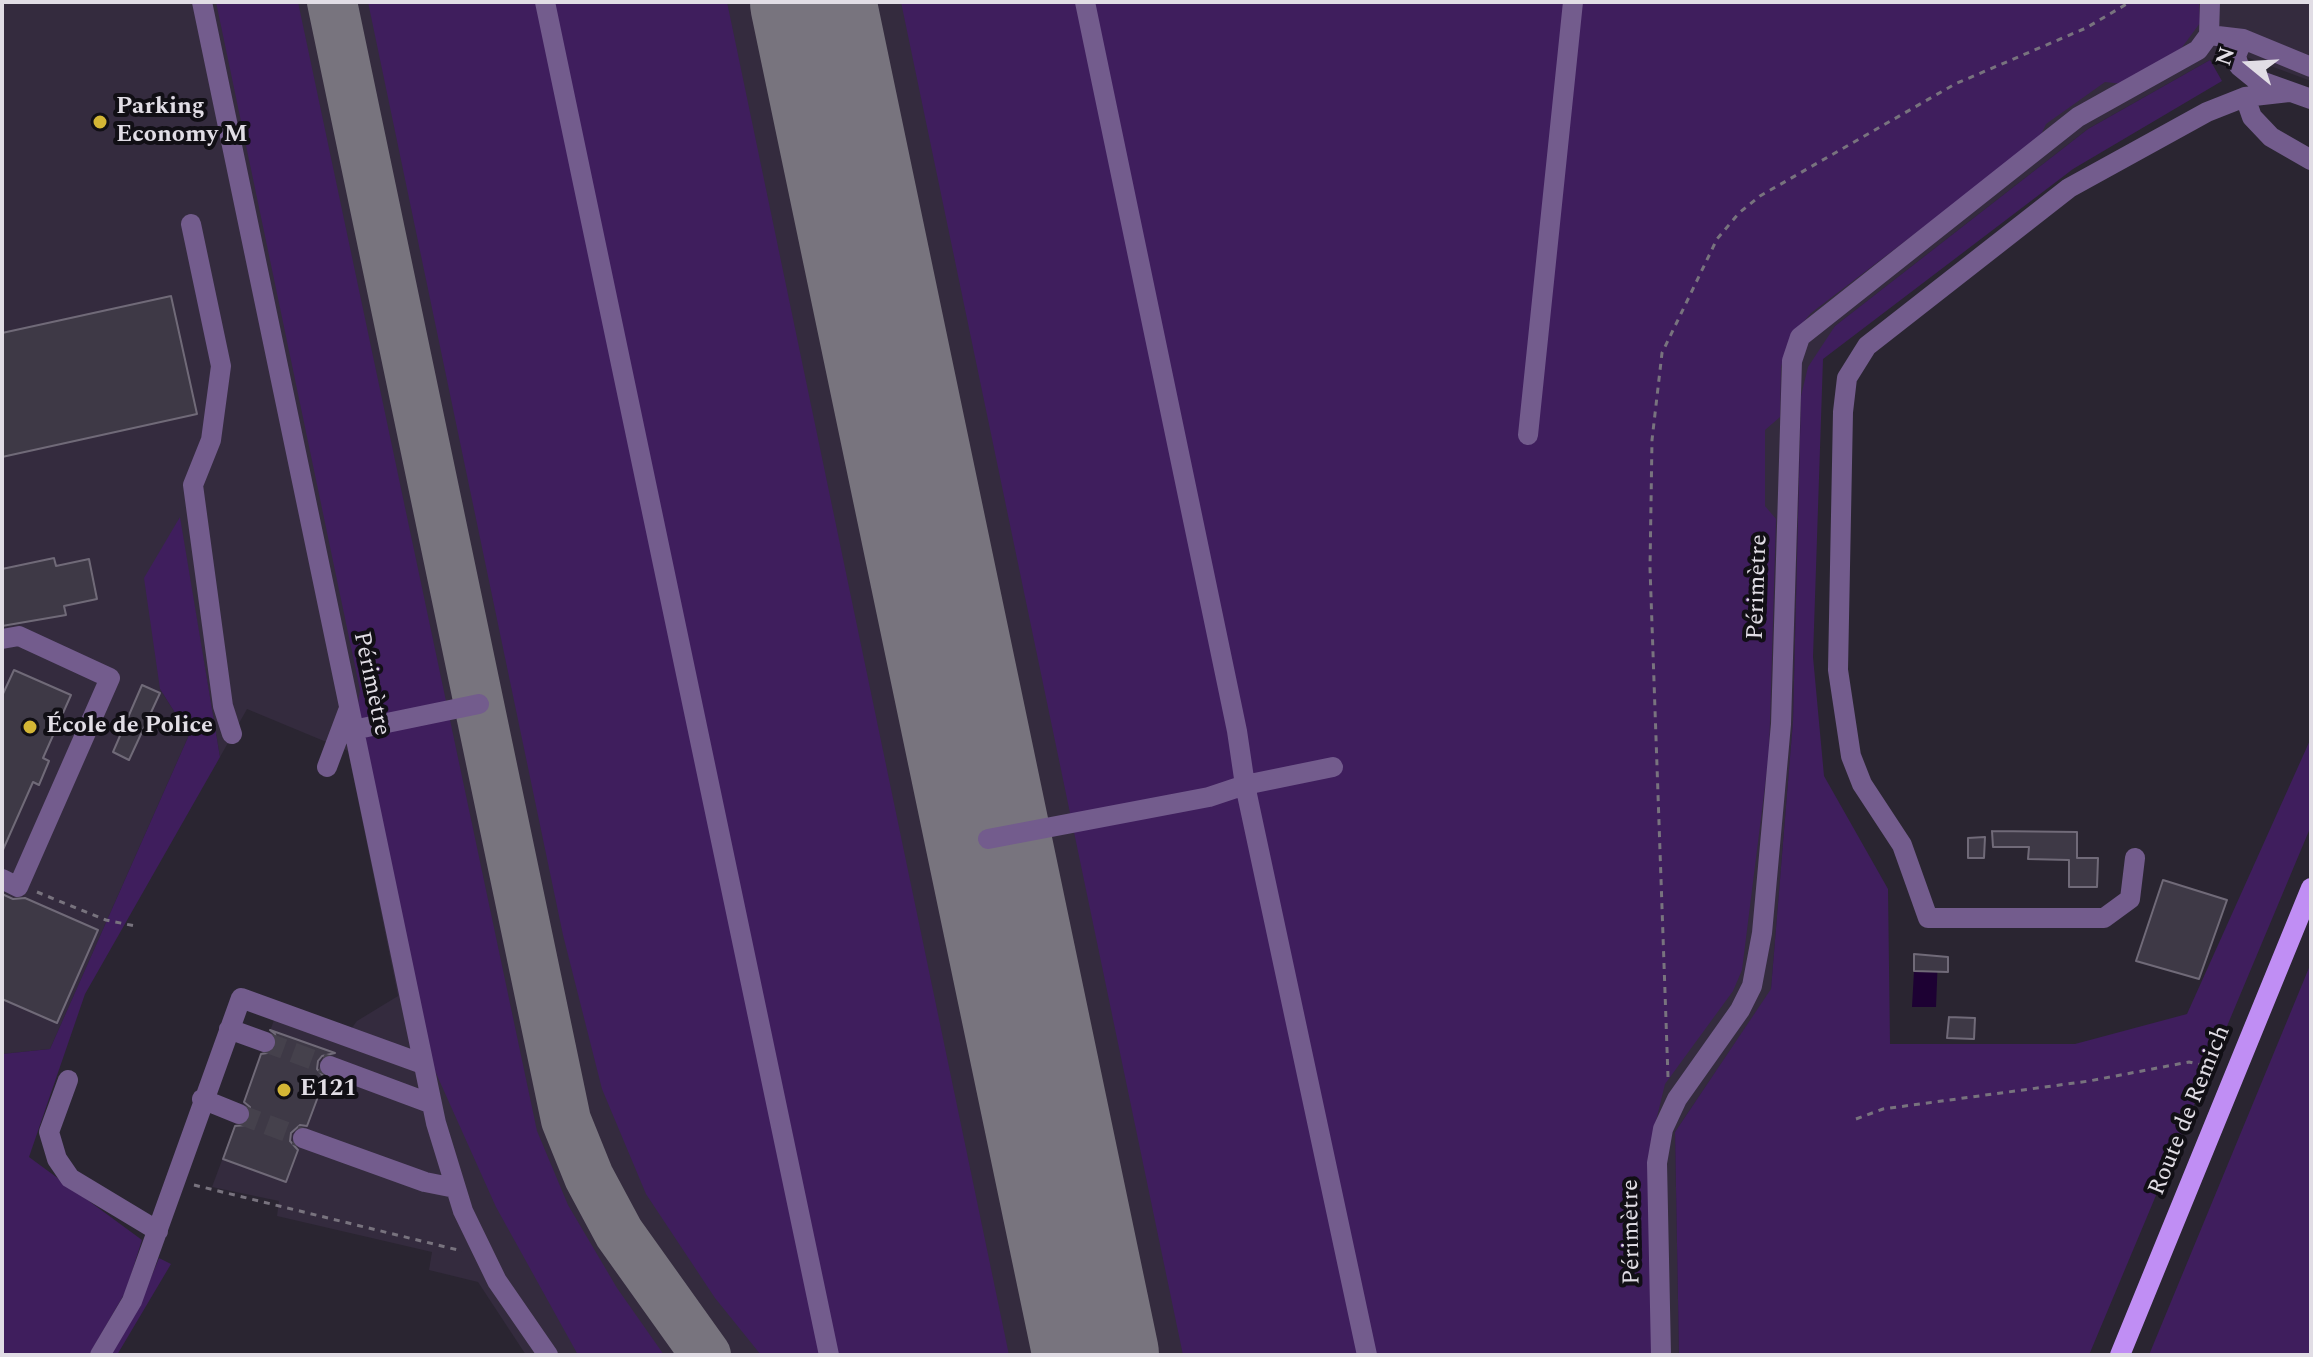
<!DOCTYPE html>
<meta charset="utf-8">
<style>
body{margin:0}
#map{position:relative;width:2313px;height:1357px;overflow:hidden;background:#2a2531;font-family:Spectral,serif}
canvas{display:block}
.frame{position:absolute;inset:0;border:4px solid #e1dde5;pointer-events:none}
.north{position:absolute;left:2209px;top:24px;width:80px;height:80px;-webkit-text-stroke:6px #110f15;paint-order:stroke;rotate:288deg;font-size:22px;font-weight:700;line-height:32px;text-align:center;color:#e1dde5}
.north::after{content:'';display:block;margin:auto;width:28px;height:36px;background:#e1dde5;clip-path:polygon(50% 0,100% 100%,50% 72%,0 100%)}
</style>
<div id="map">
<canvas width="2313" height="1357"></canvas>
<div class="frame"></div>
<div class="north">N</div>
</div>
<script>
const context = document.querySelector('canvas').getContext('2d');
context.lineJoin = 'round';
function paint(path, color) { context.fillStyle = color; context.fill(path, 'evenodd'); }
const shape = rows => new Path2D(rows.map(r => 'M' + r).join(''));
function trace(path, color, width, dash) { context.strokeStyle = color; context.lineWidth = width; context.lineCap = dash ? 'butt' : 'round'; context.setLineDash(dash || []); context.stroke(path); }
function label(font, color, halo, rows, align = 'center') {
  context.font = font + ' Spectral,serif'; context.lineWidth = 8; context.setLineDash([]); context.textBaseline = 'middle'; context.strokeStyle = halo; context.fillStyle = color; for (const [text, x, y, turn = 0] of rows) {
    context.save(); context.translate(x, y); context.rotate((+turn || 0) * Math.PI / 180); context.textAlign = isNaN(turn) ? turn : align; if (halo) context.strokeText(text, 0, 0); context.fillText(text, 0, 0); context.restore();
  }
}
const built = shape([
 [2,2,2311,2,2311,81,2241,55,2210,60,2088,129,1835,326,1801,396,1793,721,1771,990,1675,1132,1679,1355,526,1355,478,1282,429,1270,432,1252,277,1216,279,1201,212,1187,280,1004,351,1029,357,1021,398,996,348,751,247,709,220,757,179,518,160,689,189,735,50,1049,2,1054]
]);
const green = shape([
 [216,2,298,2,537,1131,568,1205,617,1288,664,1355,578,1355,496,1207,431,1062,357,711,360,690],
 [368,2,727,2,1009,1355,761,1355,715,1298,646,1194,602,1089,563,935],
 [901,2,2199,2,2200,23,2180,50,2123,84,2105,82,2046,124,2039,139,1811,313,1790,338,1781,367,1780,417,1765,430,1765,506,1776,519,1769,754,1742,970,1733,991,1665,1084,1650,1146,1655,1355,1183,1355],
 [2210,60,2222,81,2073,169,1823,359,1813,657,1824,776,1888,889,1890,1044,2075,1044,2187,1014,2311,738,2311,826,2089,1355,1679,1355,1675,1132,1771,989,1793,721,1801,396,1808,367,1835,326,2088,129],
 [180,517,220,757,85,994,29,1157,142,1240,126,1291,89,1355,2,1355,2,1054,50,1049,189,735,160,689,144,578],
 [2311,963,2311,1355,2149,1355],
 [159,1258,171,1264,117,1355,110,1355,141,1301]
]);
const water = shape([
 [1920,955,1938,956,1936,1007,1912,1007,1914,971,1919,971]
]);
const taxiway = shape([
 [332,2,566,1120,589,1177,619,1233,706,1355],
 [1079,1274,1089,1355]
]);
const runway = shape([
 [813,2,1096,1355]
]);
const building = shape([
 [171,296,197,414,2,457,2,333,171,296],
 [54,558,56,566,89,559,97,599,64,606,66,615,2,626,2,569,54,558],
 [14,670,71,695,43,758,49,761,39,785,33,782,2,852,2,696,14,670],
 [142,685,160,693,129,760,113,752,142,685],
 [1992,831,2077,832,2077,858,2098,858,2097,887,2069,887,2069,860,2028,859,2029,847,1993,847,1992,831],
 [1985,837,1984,858,1968,858,1968,838,1985,837],
 [2163,880,2227,900,2199,979,2136,961,2163,880],
 [2,894,13,899,25,898,98,930,57,1023,2,999,2,894],
 [1914,954,1948,957,1948,972,1914,971,1914,954],
 [1949,1017,1975,1018,1974,1039,1947,1038,1949,1017],
 [270,1030,335,1053,322,1056,318,1061,317,1069,325,1078,307,1126,300,1125,291,1133,290,1141,298,1150,286,1182,223,1159,235,1126,246,1125,251,1118,250,1107,244,1102,261,1054,273,1052,277,1046,275,1034,270,1030]
]);
const minorTunnel = shape([
 [265,1042,330,1066],
 [239,1114,303,1138]
]);
const path = shape([
 [37,892,106,920,135,926],
 [1668,1077,1650,568,1652,440,1662,353,1717,239,1739,213,1760,196,1955,84,2086,28,2130,2],
 [1856,1119,1883,1109,2089,1081,2189,1062,2218,1069],
 [194,1185,462,1251]
]);
const minor = shape([
 [202,2,436,1123,463,1211,497,1281,548,1355],
 [545,2,829,1355],
 [1085,2,1237,731,1245,785,1367,1355],
 [2209,35,2243,39,2311,67],
 [2243,39,2236,56,2239,66,2255,79,2311,99],
 [2245,97,2252,117,2271,137,2311,160],
 [191,224,221,366,211,440,193,485,223,706,232,734],
 [1528,435,1573,2],
 [2,639,19,636,110,678,18,887,2,879],
 [353,730,479,704],
 [327,767,348,711],
 [988,839,1209,797,1245,785,1333,767],
 [2135,858,2130,899,2104,918,1928,918,1902,845,1862,784,1851,756,1838,670,1843,412,1847,378,1867,346,2069,188,2207,112,2245,97,2289,92],
 [229,1029,265,1042],
 [330,1066,432,1104],
 [68,1080,49,1132,57,1159,70,1178,158,1231],
 [202,1099,239,1114],
 [303,1138,425,1182,455,1188],
 [100,1355,132,1301,241,998,423,1064],
 [1661,1355,1657,1163,1663,1129,1677,1099,1740,1010,1752,986,1762,933,1781,724,1792,361,1800,337,2078,117,2198,50,2209,35,2210,2]
]);
const major = shape([
 [2120,1355,2311,888]
]);
const markers = [
 [100,122,8,"#d4b635"],
 [30,727,8,"#d4b635"],
 [284,1090,8,"#d4b635"]
];
const poiNames = [
 ["Parking",116,108],
 ["Economy M",116,136],
 ["École de Police",46,727],
 ["E121",300,1090]
];
const streetNames = [
 ["Périmètre",1759,587,-88],
 ["Périmètre",370,684,78],
 ["Route de Remich",2191,1111,-68],
 ["Périmètre",1633,1232,-91]
];
paint(built, '#342b3e');
paint(green, '#3f1e5d');
paint(water, '#1d0133');
trace(taxiway, '#78747e', 50);
trace(runway, '#78747e', 126);
paint(building, '#3e3946');
trace(building, '#706a78', 2);
trace(minorTunnel, '#45414c', 20, [20, 10]);
trace(path, '#78737e', 3, [6, 6]);
trace(minor, '#735c8d', 20);
trace(major, '#c08ef4', 20);
for (const [x, y, r, color] of markers) { const dot = new Path2D(); dot.arc(x, y, r, 0, 2 * Math.PI); context.fillStyle = color; context.fill(dot); trace(dot, '#110f15', 3); }
label('bold 24px', '#e1dde5', '#110f15', poiNames, 'left');
label('24px', '#e1dde5', '#110f15', streetNames);
</script>
